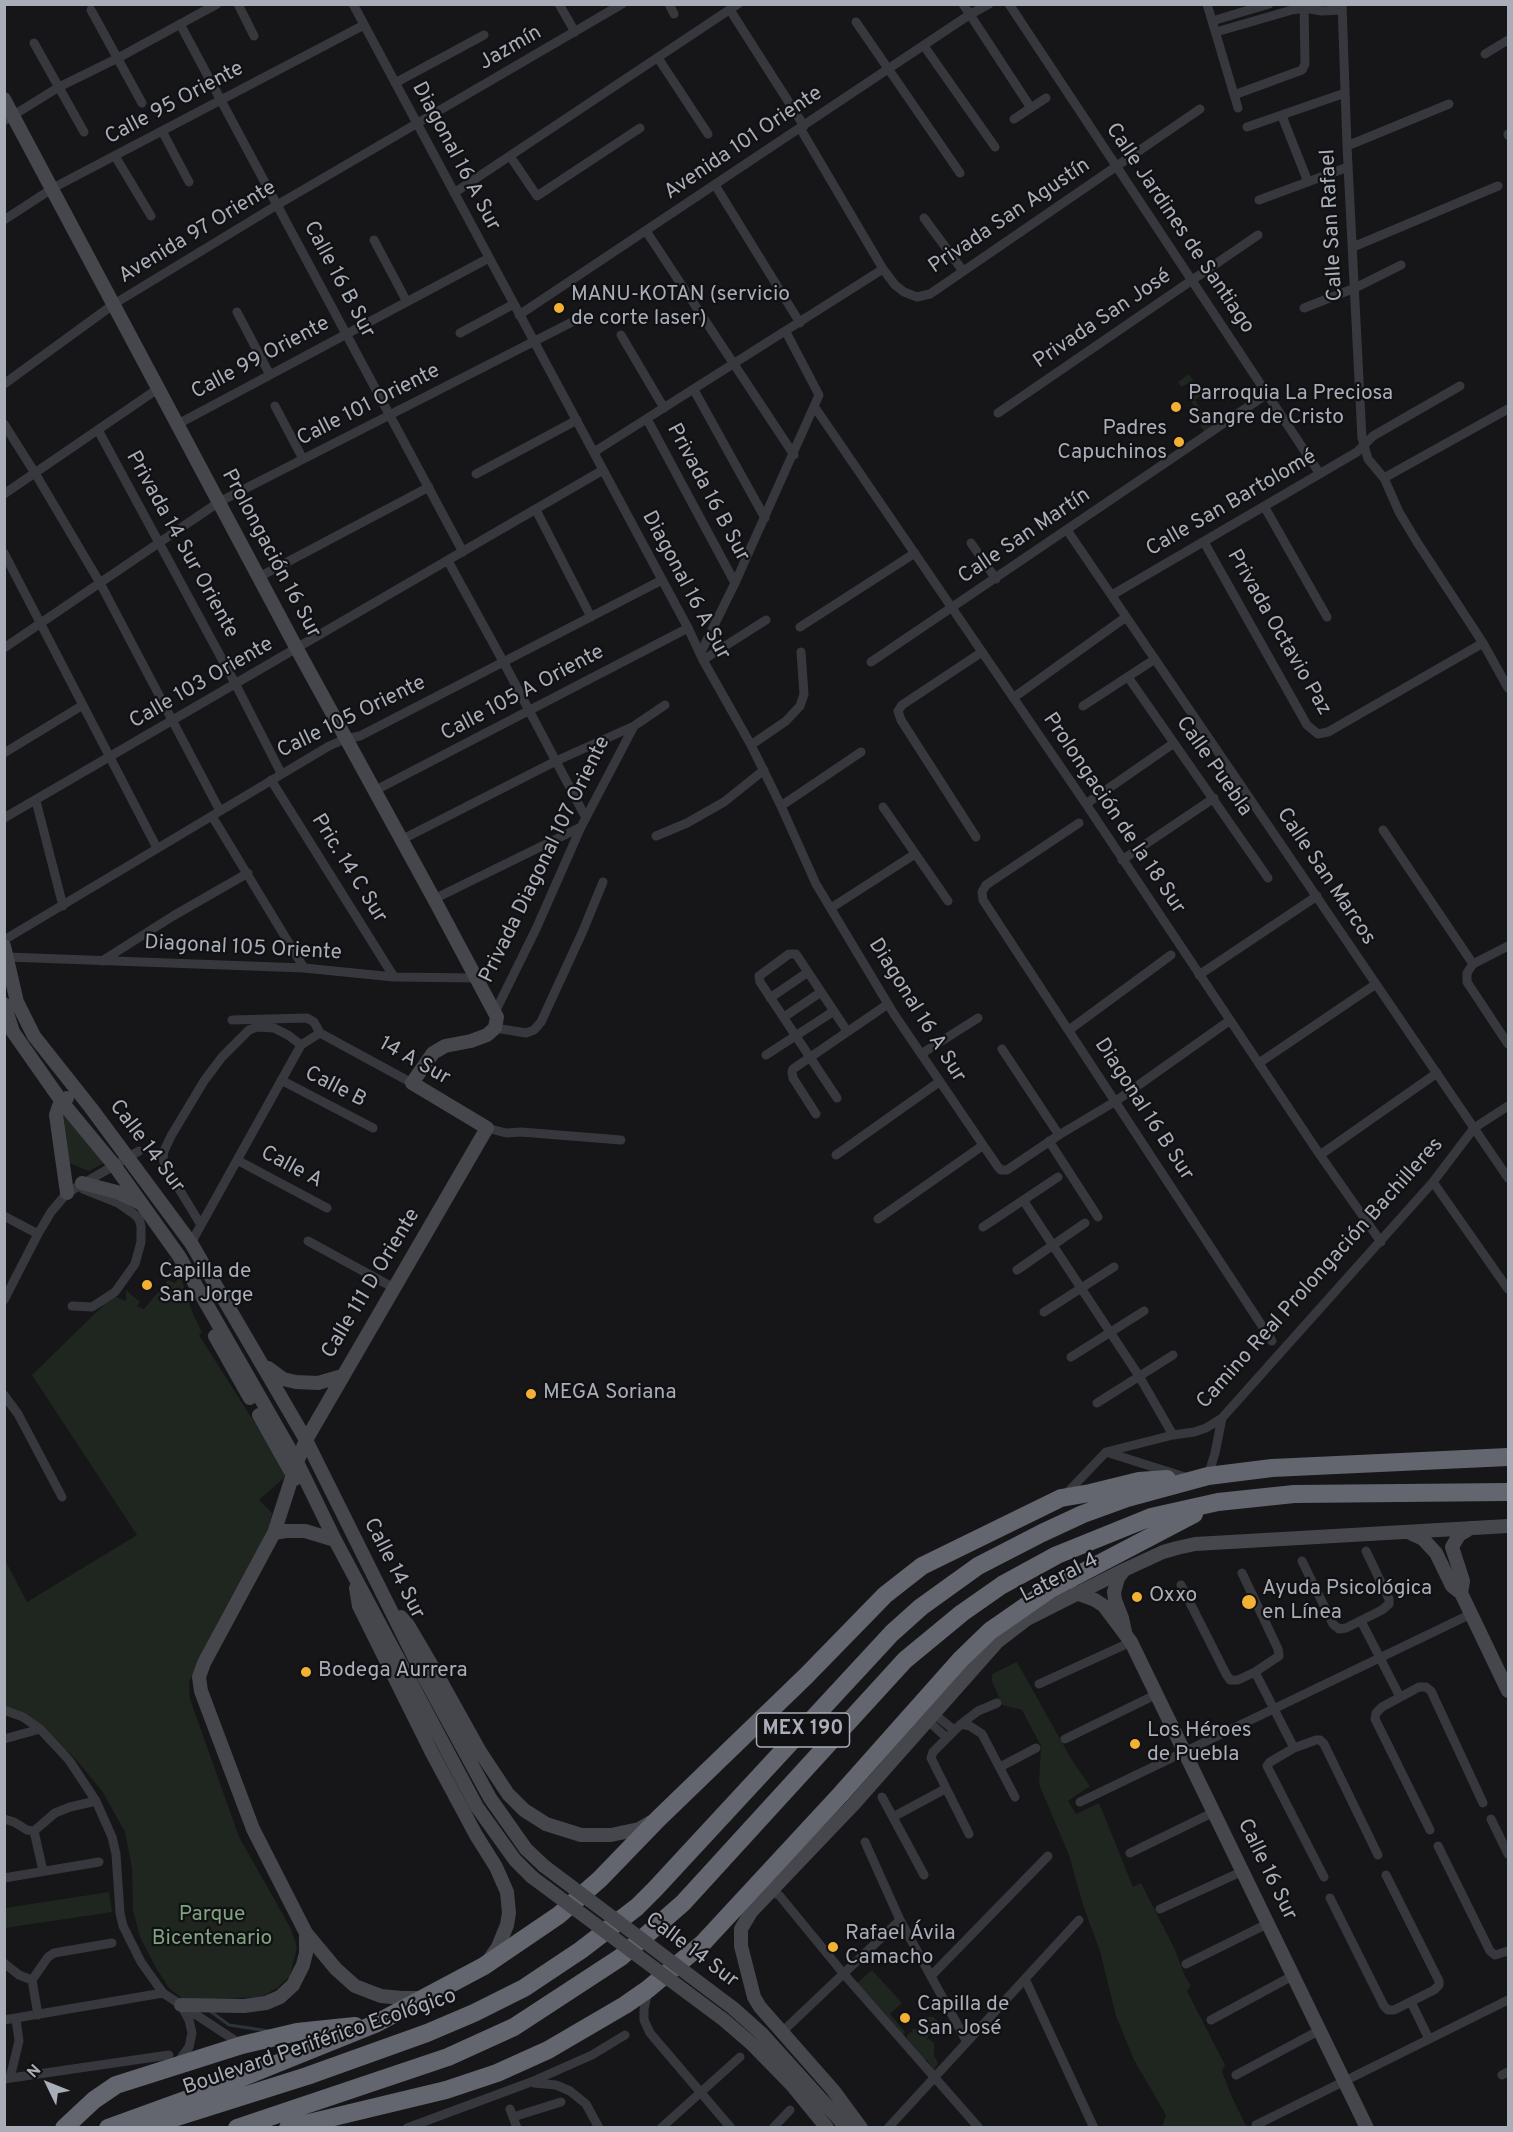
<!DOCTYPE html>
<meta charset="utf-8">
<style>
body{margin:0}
#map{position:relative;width:1513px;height:2132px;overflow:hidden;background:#161618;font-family:Overpass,sans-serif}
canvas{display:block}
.frame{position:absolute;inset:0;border:6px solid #a8adb8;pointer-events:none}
.north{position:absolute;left:18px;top:2054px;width:60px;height:60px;-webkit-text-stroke:4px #111113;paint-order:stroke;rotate:313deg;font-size:16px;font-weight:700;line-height:24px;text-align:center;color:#a8adb8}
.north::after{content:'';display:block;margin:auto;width:21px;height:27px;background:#a8adb8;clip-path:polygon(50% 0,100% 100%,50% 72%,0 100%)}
</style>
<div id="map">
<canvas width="1513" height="2132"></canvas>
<div class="frame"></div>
<div class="north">N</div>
</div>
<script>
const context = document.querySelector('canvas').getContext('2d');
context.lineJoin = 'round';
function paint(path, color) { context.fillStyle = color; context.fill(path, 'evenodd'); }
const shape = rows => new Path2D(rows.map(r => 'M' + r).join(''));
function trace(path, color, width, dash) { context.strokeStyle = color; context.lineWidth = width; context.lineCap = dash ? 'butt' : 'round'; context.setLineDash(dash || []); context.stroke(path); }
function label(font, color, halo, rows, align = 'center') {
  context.font = font + ' Overpass,sans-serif'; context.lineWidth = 4.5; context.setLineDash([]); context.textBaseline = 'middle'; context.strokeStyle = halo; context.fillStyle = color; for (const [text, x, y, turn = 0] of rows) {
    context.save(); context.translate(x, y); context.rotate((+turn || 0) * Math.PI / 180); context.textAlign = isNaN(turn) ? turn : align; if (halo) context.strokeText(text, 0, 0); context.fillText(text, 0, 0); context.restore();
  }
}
const green = shape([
 [1189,374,1202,395,1195,400,1214,429,1206,434,1200,426,1204,422,1188,397,1195,392,1189,383,1181,387,1178,382],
 [61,1109,104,1163,89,1171,69,1163],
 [170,1258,182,1281,193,1314,202,1332,199,1335,282,1466,285,1477,259,1500,272,1513,266,1538,189,1682,190,1699,239,1837,290,1927,297,1947,290,1976,277,1988,261,1997,184,2000,169,1988,156,1968,140,1937,133,1910,132,1868,125,1832,102,1791,73,1756,30,1718,5,1709,4,1558,27,1602,137,1535,32,1375,113,1296,126,1301,126,1290,140,1302,137,1306,144,1309,168,1280,175,1283,178,1279,173,1275,169,1275,171,1269,167,1261],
 [1017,1662,1073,1762,1090,1786,1068,1801,1076,1814,1099,1803,1133,1887,1141,1883,1175,1950,1185,1976,1191,1986,1187,1991,1225,2065,1222,2071,1230,2093,1245,2124,1250,2127,1162,2127,1166,2115,1134,2060,1116,2016,1100,1951,1083,1905,1069,1855,1039,1784,1041,1746,1022,1710,1002,1705,992,1681,992,1674],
 [109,1892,112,1912,5,1928,5,1908],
 [872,1970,902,2003,890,2014,905,2032,903,2034,906,2037,905,2040,855,1985],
 [924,2017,933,2017,938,2021,939,2030,928,2036,927,2040,929,2039,934,2043,934,2055,938,2063,934,2071,927,2060,921,2059,906,2040,908,2034,913,2031,911,2029,917,2029,923,2023,922,2020]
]);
const stream = shape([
 [210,2011,229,2025,269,2031]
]);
const street = shape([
 [238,4,254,36],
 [353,4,688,628,703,660,751,745,781,806,816,884,894,1014,998,1167,1001,1170,1007,1170,1059,1135,1116,1101,1229,1021],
 [559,4,575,32],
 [669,4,674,14],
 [963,4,1031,108],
 [1009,4,1320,474],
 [1207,4,1238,108],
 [1342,4,1347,146,1362,438,1368,459,1384,478,1399,512,1417,542,1483,643,1508,688],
 [91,10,142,103],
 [730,10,804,126],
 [1212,21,1269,4],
 [856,22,960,173],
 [180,24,463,552],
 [1216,32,1292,10,1304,8,1322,11,1342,10],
 [34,43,84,132],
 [924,46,995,147],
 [1485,54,1508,40],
 [658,58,708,134],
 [395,83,484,35],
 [1234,95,1302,70,1305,64,1304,4],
 [1282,116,1308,182],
 [1014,119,1046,98],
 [4,121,59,87,118,58,217,4],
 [1247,127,1345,93],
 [800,128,883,269,895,285,904,292,917,297,930,294,1200,109],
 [162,131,189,182],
 [1508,135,1508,134],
 [1347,146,1449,104],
 [115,156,151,216],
 [510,156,537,196,640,128],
 [715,185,800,323],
 [454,193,738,4],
 [1259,200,1348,167],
 [924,218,963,271],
 [4,220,53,188,364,25],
 [646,231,794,455],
 [374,240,407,302],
 [1353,247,1498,186],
 [1304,308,1355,288,1401,265],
 [237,312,270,375],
 [519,315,969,15,989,4],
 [460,333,514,304],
 [621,335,664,408],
 [4,384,114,304,277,205,622,4],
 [694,390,765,518],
 [275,406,303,459],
 [814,406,1086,804,1320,1155,1381,1242],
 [998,413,1258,235],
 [647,419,735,583],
 [4,424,35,473,100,583,220,811],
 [178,424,489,258],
 [98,430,236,685,281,773],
 [594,452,883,269],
 [476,474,577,420],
 [1384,478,1508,409],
 [4,494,159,388],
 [1264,506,1327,617],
 [536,510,591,617],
 [1067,530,1508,1178],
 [1204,542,1307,725,1318,734,1328,732,1483,643],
 [971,543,996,579],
 [4,553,157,848],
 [448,561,504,663,586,818],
 [259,577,429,487],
 [1112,595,1357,452,1373,436,1460,386],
 [800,627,915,553],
 [4,648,219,502,574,321],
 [700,654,735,583,819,395,786,332],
 [703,660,766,620],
 [871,662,1267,394],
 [1128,677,1268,878],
 [1013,698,1126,617],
 [1083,706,1155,659],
 [751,745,786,721,800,706,804,694,801,652],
 [4,753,83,705],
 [271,780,394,977],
 [374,791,688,628],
 [36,801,63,906],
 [1086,804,1174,743],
 [781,806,861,752],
 [883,807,948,901],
 [212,816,304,968],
 [4,818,603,470],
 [1079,823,986,885,982,892,983,900,1272,1341],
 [1383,830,1473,964],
 [656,836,687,823,724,802,764,770],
 [976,837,901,720,898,711,902,705,982,652],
 [401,840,556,761,634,726,665,705],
 [1122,860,1214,798],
 [434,899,581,827],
 [831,908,915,854],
 [4,940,329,746,345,739,360,736,662,580],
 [1508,946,1473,964,1467,973,1467,982,1508,1044],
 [7,957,304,968,394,977,476,978],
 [102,961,173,916,248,873],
 [1199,975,1317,896],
 [770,998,808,972],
 [495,1012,536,929,581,827,634,726],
 [784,1017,821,992],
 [495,1028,526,1033,534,1030,541,1022,582,933,603,882],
 [1069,1030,1171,955],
 [320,1033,412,1083],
 [1002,1049,1059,1135],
 [921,1054,978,1018],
 [766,1055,834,1011],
 [1259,1063,1376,984],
 [281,1080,373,1128],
 [837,1098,760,982,759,976,789,954,796,954,847,1031],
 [816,1114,793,1078,792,1072,793,1069,888,1004],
 [487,1128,506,1133,521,1132,621,1140],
 [1049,1141,1098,1217],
 [836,1155,939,1082],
 [1320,1155,1437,1073],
 [237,1160,327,1208],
 [1433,1182,1508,1289],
 [1023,1200,1139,1376,1173,1435],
 [4,1216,38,1234],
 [878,1219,982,1146],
 [201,1225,165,1166,163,1158,164,1151,171,1136,204,1081,222,1057,249,1030,257,1027,274,1028,288,1035,301,1045],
 [983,1227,1058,1177],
 [308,1241,394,1288],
 [191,1243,301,1045,320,1033,314,1022,307,1018,232,1020],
 [1017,1270,1085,1223],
 [4,1300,38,1234,51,1212,67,1193,139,1151],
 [72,1306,92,1307,115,1292,135,1264,141,1242,141,1226,139,1219,134,1214,118,1203,83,1189],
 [1044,1312,1114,1267],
 [1071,1357,1144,1311],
 [4,1395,18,1414,62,1497],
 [1097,1403,1173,1355],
 [1106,1452,1188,1478],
 [1208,1476,1215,1453,1222,1418],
 [1065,1495,1106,1452,1173,1435,1194,1432,1206,1428,1222,1418,1433,1182,1474,1128,1508,1106],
 [1302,1561,1333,1624,1339,1629,1346,1628,1382,1610,1389,1604,1389,1599,1366,1551],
 [1181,1585,1226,1674,1230,1680,1238,1680,1255,1672,1279,1656,1278,1649,1242,1573],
 [1361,1621,1400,1697],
 [1255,1672,1294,1748],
 [1039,1684,1131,1642],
 [4,1710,23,1717,40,1729,69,1760,96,1801,112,1837,116,1854,120,1913,123,1926,141,1962,163,1993,242,2045],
 [933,1713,954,1730],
 [927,1720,947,1738],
 [961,1724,970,1726,982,1734,1015,1797],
 [4,1739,40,1729],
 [1065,1739,1157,1694],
 [1000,1767,1036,1748],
 [882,1797,924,1875],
 [1080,1802,1471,1614],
 [893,1817,945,1789],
 [4,1819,14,1822,27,1830,34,1831,55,1813,70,1807,96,1801],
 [1491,1819,1508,1854],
 [1430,1830,1375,1719,1376,1713,1382,1707,1419,1687,1426,1687,1431,1691,1483,1803],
 [34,1831,43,1871],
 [969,1834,931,1758,933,1752,961,1724,978,1711,997,1703],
 [865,1842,900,1920,967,2042],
 [1438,1846,1490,1951,1495,1955,1508,1951],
 [1130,1853,1214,1812],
 [1324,1877,1267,1766,1270,1762,1294,1748,1316,1740,1320,1740,1324,1744,1378,1855],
 [4,1878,99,1862],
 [765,1891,779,1895,843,1973,979,2128],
 [1330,1898,1384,2006,1388,2010,1394,2010,1434,1990,1439,1985,1439,1981,1386,1875],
 [1160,1909,1243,1871],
 [4,1963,19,1975,32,1980],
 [1186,1964,1269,1923],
 [931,1976,1048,1856],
 [1025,1979,1094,2128],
 [648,1991,644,2009,644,2020,650,2033,731,2128],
 [1411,2002,1429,2039],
 [38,2015,32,1980,48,1957,54,1953,112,1943],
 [4,2020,163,1993],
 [1211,2020,1294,1975],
 [782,2032,900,1920],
 [178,2062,189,2047,192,2033,189,2020,182,2007],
 [1236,2075,1320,2030],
 [1502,2075,1508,2072],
 [10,2078,19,2041,16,2019],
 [4,2079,169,2055],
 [534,2083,556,2085,570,2091,586,2104,599,2128],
 [510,2109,517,2128],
 [513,2117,561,2102],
 [1256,2125,1508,2000],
 [407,2128,531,2082,592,2055,625,2035],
 [661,2128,740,2057],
 [773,2128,790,2110],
 [888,2128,1079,1920]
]);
const secondary = shape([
 [4,99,297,649,434,899,497,1017,495,1028,487,1035,471,1041,445,1046,433,1053,412,1083,487,1128,306,1440,297,1462,274,1533,204,1663,199,1677,201,1691,253,1829,306,1933,336,1969,355,1986,381,1996,402,1998,422,1998],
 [4,946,17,1002,34,1036,91,1108,191,1243,306,1440,424,1677,490,1798,526,1849,544,1866],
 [4,1004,13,1032,62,1102,114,1165,179,1256,297,1462,335,1540,477,1807,515,1860,532,1877],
 [82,1183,117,1192,142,1204],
 [67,1193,56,1115,59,1106,67,1098],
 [215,1336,250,1398],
 [268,1368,283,1379,296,1382,318,1383,342,1376],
 [259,1415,295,1479],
 [1408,1532,1423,1539,1436,1553,1452,1586,1461,1593,1508,1691],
 [274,1533,286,1531,305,1531,335,1540],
 [1124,1570,1118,1578,1114,1592,1115,1600,1122,1618,1125,1632],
 [356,1588,359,1606,431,1751,476,1835,496,1867,507,1892,509,1913,507,1925,498,1947,489,1960],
 [1076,1593,1095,1600,1104,1606,1131,1642,1367,2128],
 [1461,1593,1463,1581,1452,1547,1459,1535,1471,1528],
 [401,1617,408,1625,435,1671,479,1750,508,1794,524,1810,546,1824,581,1835,611,1835,639,1829,651,1822],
 [181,2005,244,2006,266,2003,280,1997,293,1985,303,1965,306,1953,306,1933],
 [762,2034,847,2128],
 [753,2045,792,2085,827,2128],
 [861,2128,833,2090,760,2007,754,1997,741,1946,741,1929,751,1912,852,1806,997,1642,1027,1619,1124,1570,1163,1552,1177,1548,1195,1544,1508,1526]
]);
const highway = shape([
 [64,2128,94,2100,116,2085,242,2045,297,2032,355,2026],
 [108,2128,199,2095,375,2024,484,1966,559,1915,600,1879,658,1819,806,1676,885,1595,922,1566,1061,1498,1090,1493,1139,1481,1167,1479],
 [142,2128,307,2076,427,2033,474,2013,524,1988,581,1950,637,1907,655,1889,892,1633,921,1607,978,1566,1042,1533,1083,1514,1127,1498,1208,1476,1272,1468,1508,1457],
 [237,2128,448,2057,514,2027,621,1957,683,1903,905,1660,962,1613,1002,1585,1057,1555,1151,1517,1218,1502,1294,1494,1508,1492],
 [288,2128,446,2090,497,2073,548,2050,625,2005,648,1989,702,1944,840,1795,961,1659,990,1631,1049,1590,1194,1514]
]);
const secondaryBridge = shape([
 [544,1866,733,2008,762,2034],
 [532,1877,724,2020,753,2045]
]);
const markers = [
 [559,308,6,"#f2b134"],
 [1176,407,6,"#f2b134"],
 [1179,442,6,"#f2b134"],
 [147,1285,6,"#f2b134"],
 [531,1394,6,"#f2b134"],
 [1137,1597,6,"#f2b134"],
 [1249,1602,8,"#f2b134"],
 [306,1672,6,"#f2b134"],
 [1135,1744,6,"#f2b134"],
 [833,1947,6,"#f2b134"],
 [905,2018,6,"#f2b134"]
];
const shields = [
 [803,1730,93]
];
const shieldNames = [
 ["MEX 190",803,1730]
];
const streetNames = [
 ["Jazmín",511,49,-30],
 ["Calle 95 Oriente",175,104,-28],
 ["Avenida 101 Oriente",744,144,-34],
 ["Diagonal 16 A Sur",455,157,62],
 ["Privada San Agustín",1010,217,-34],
 ["Calle San Rafael",1333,225,-93],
 ["Calle Jardines de Santiago",1179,229,56],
 ["Avenida 97 Oriente",198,233,-31],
 ["Calle 16 B Sur",338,280,62],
 ["Privada San José",1103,320,-34],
 ["Calle 99 Oriente",261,359,-28],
 ["Calle 101 Oriente",369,406,-27],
 ["Privada 16 B Sur",707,493,62],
 ["Calle San Bartolomé",1232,504,-30],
 ["Calle San Martín",1025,537,-34],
 ["Privada 14 Sur Oriente",181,545,61],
 ["Prolongación 16 Sur",270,554,62],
 ["Diagonal 16 A Sur",685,586,62],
 ["Privada Octavio Paz",1278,633,60],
 ["Calle 103 Oriente",202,684,-30],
 ["Calle 105 A Oriente",523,694,-28],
 ["Calle 105 Oriente",352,718,-26],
 ["Calle Puebla",1213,767,55],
 ["Prolongación de la 18 Sur",1113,814,56],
 ["Privada Diagonal 107 Oriente",546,860,-64],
 ["Pric. 14 C Sur",348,869,58],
 ["Calle San Marcos",1325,877,56],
 ["Diagonal 105 Oriente",243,949,3],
 ["Diagonal 16 A Sur",916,1011,58],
 ["14 A Sur",414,1062,29],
 ["Calle B",335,1088,27],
 ["Diagonal 16 B Sur",1143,1110,57],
 ["Calle 14 Sur",146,1147,53],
 ["Calle A",291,1168,28],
 ["Camino Real Prolongación Bachilleres",1321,1274,-48],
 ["Calle 111 D Oriente",372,1284,-59],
 ["Calle 14 Sur",393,1569,63],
 ["Lateral 4",1060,1579,-27],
 ["Calle 16 Sur",1266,1870,64],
 ["Calle 14 Sur",691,1951,37],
 ["Boulevard Periférico Ecológico",320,2043,-19]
];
const poiNames = [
 ["MANU-KOTAN (servicio",571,296],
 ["de corte laser)",571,320],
 ["Parroquia La Preciosa",1188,395],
 ["Sangre de Cristo",1188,419],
 ["Padres",1167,430,"right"],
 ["Capuchinos",1167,454,"right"],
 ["Capilla de",159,1273],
 ["San Jorge",159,1297],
 ["MEGA Soriana",543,1394],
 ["Ayuda Psicológica",1262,1590],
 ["en Línea",1262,1614],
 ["Oxxo",1149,1597],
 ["Bodega Aurrera",318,1672],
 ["Los Héroes",1147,1732],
 ["de Puebla",1147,1756],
 ["Rafael Ávila",845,1935],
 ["Camacho",845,1959],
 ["Capilla de",917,2006],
 ["San José",917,2030]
];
const parkNames = [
 ["Parque",212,1916],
 ["Bicentenario",212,1940]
];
paint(green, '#1e261f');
trace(stream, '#2c353c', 3);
trace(street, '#37383d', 9);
trace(secondary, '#45474d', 14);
trace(highway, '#63666e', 18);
trace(secondaryBridge, '#45474d', 14);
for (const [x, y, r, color] of markers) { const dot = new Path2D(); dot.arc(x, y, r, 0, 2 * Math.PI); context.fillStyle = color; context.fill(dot); trace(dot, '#111113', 2); }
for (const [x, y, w] of shields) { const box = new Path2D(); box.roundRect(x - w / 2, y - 17, w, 34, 4.5); context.fillStyle = '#111113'; context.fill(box); trace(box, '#a8adb8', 1.5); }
label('bold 20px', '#a8adb8', null, shieldNames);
label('21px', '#a8adb8', '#111113', streetNames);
label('21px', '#a8adb8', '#111113', poiNames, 'left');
label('21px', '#7fa381', '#111113', parkNames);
</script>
